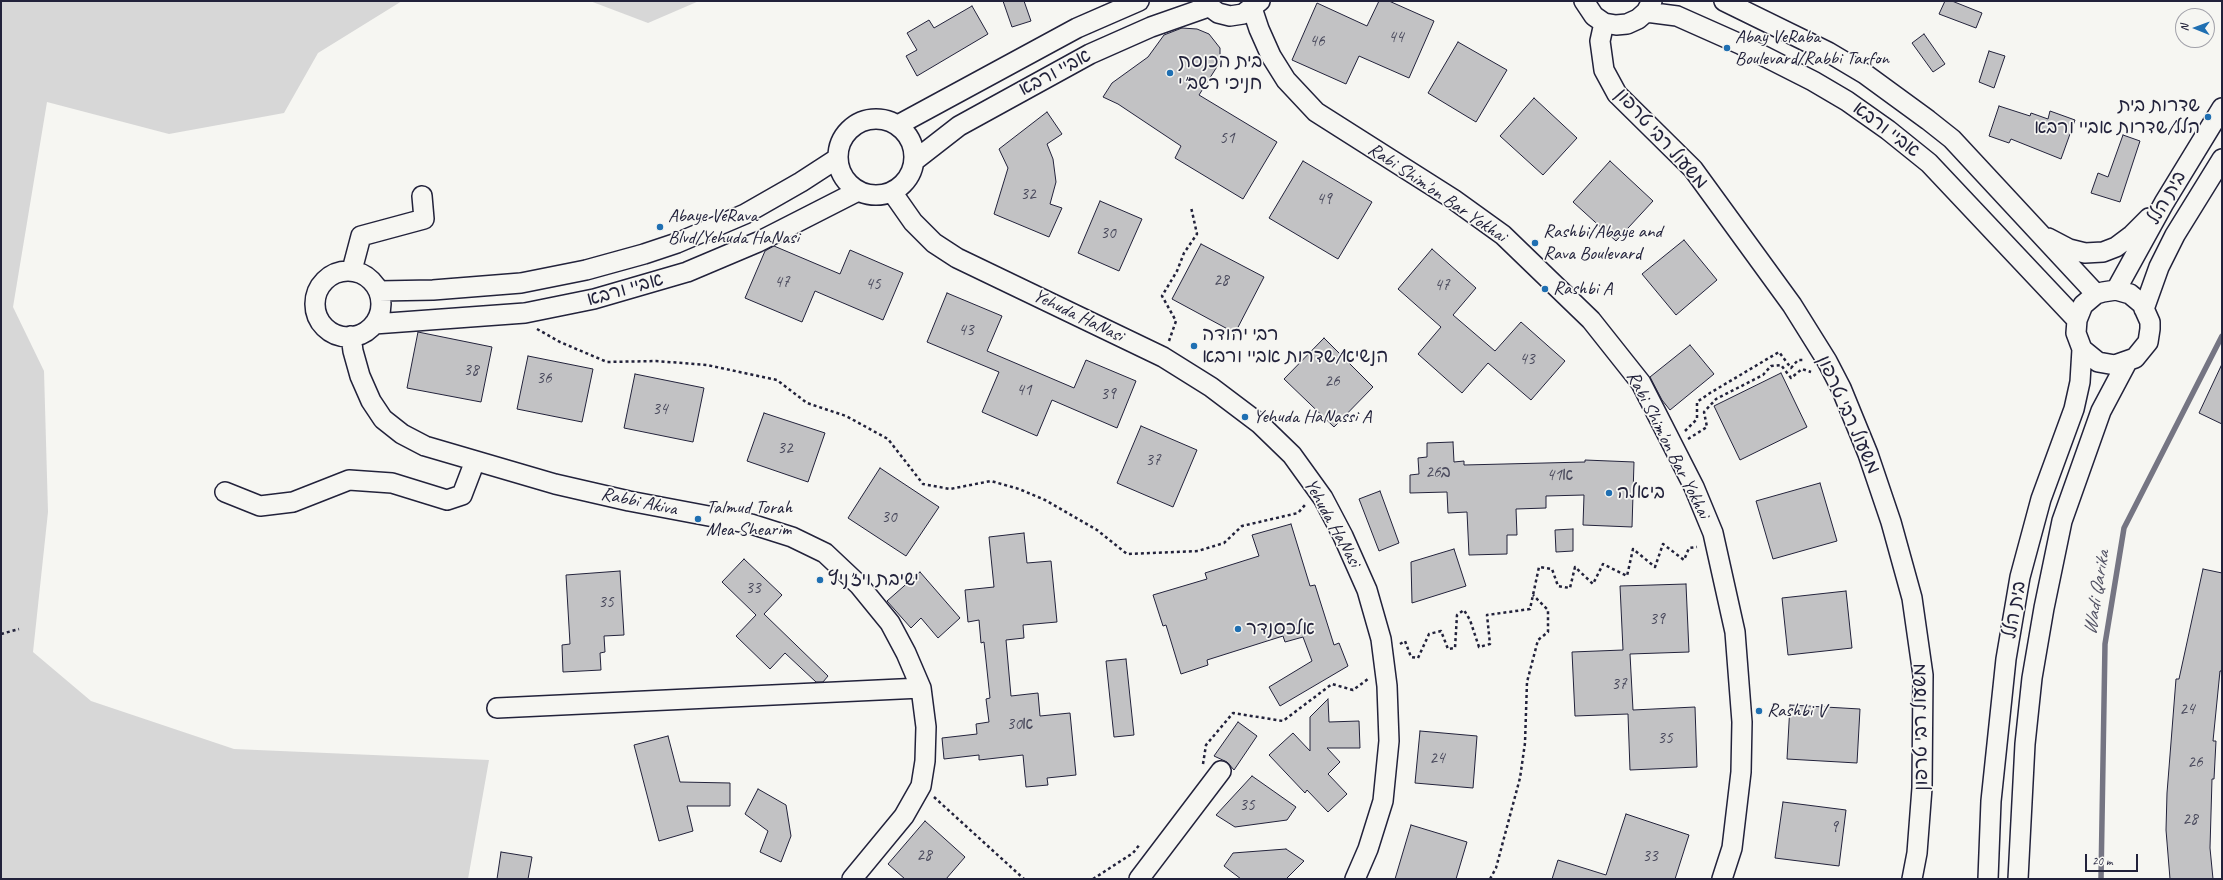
<!DOCTYPE html>
<meta charset="utf-8">
<style>
body{margin:0}
#map{position:relative;width:2223px;height:880px;overflow:hidden;background:#f6f6f2;font-family:Caveat,sans-serif}
canvas{display:block}
.frame{position:absolute;inset:0;border:2px solid #22223b;pointer-events:none}
.north{position:absolute;left:2175px;top:8px;width:40px;height:40px;box-sizing:border-box;background:#f6f6f2;border:1px solid #a1a1a9;border-radius:50%;rotate:271deg;font-size:11px;font-weight:700;line-height:16px;text-align:center;color:#22223b}
.north::after{content:'';display:block;margin:auto;width:14px;height:18px;background:#1f6fb2;clip-path:polygon(50% 0,100% 100%,50% 72%,0 100%)}
.scale{position:absolute;left:2085px;top:854px;width:53px;height:18px;box-sizing:border-box;border:2px solid #22223b;border-top:0;padding-left:5px;font-size:12px;line-height:14px;white-space:nowrap;color:#22223b;-webkit-text-stroke:3px #f6f6f2;paint-order:stroke}
</style>
<div id="map">
<canvas width="2223" height="880"></canvas>
<div class="frame"></div>
<div class="north">N</div>
<div class="scale">20 m</div>
</div>
<script>
const context = document.querySelector('canvas').getContext('2d');
context.lineJoin = 'round';
function paint(path, color) { context.fillStyle = color; context.fill(path, 'evenodd'); }
const shape = rows => new Path2D(rows.map(r => 'M' + r).join(''));
function trace(path, color, width, dash) { context.strokeStyle = color; context.lineWidth = width; context.lineCap = dash ? 'butt' : 'round'; context.setLineDash(dash || []); context.stroke(path); }
function label(font, color, halo, rows, align = 'center') {
  context.font = font + ' Caveat,"Playpen Sans Hebrew",sans-serif'; context.lineWidth = 3.5; context.setLineDash([]); context.textBaseline = 'middle'; context.strokeStyle = halo; context.fillStyle = color; for (const [text, x, y, turn = 0] of rows) {
    context.save(); context.translate(x, y); context.rotate((+turn || 0) * Math.PI / 180); context.textAlign = isNaN(turn) ? turn : align; if (halo) context.strokeText(text, 0, 0); context.fillText(text, 0, 0); context.restore();
  }
}
const green = shape([
 [1,1,402,1,318,53,284,113,169,134,47,102,13,307,44,371,48,512,33,652,91,701,234,749,489,760,468,879,1,879],
 [590,1,699,1,648,23]
]);
const stream = shape([
 [2101,879,2105,644,2124,528,2222,336]
]);
const building = shape([
 [1003,1,1024,1,1031,21,1012,27,1003,1],
 [1379,1,1389,1,1434,21,1409,78,1359,56,1346,84,1292,60,1317,3,1367,26,1379,1],
 [1945,1,1952,1,1982,13,1976,28,1939,14,1945,1],
 [972,6,988,34,917,76,906,56,917,50,907,33,929,20,934,28,972,6],
 [1182,28,1197,29,1209,34,1220,48,1220,62,1199,95,1277,142,1243,199,1175,158,1181,146,1118,104,1103,97,1112,83,1148,57,1164,35,1182,28],
 [1924,34,1945,64,1933,72,1912,43,1924,34],
 [1458,42,1507,70,1476,122,1428,93,1458,42],
 [1989,51,2005,56,1994,88,1979,82,1989,51],
 [1534,98,1577,138,1543,175,1500,136,1534,98],
 [1999,106,2030,116,2031,113,2048,119,2050,111,2075,120,2061,159,2011,139,2009,143,1989,136,1999,106],
 [1047,112,1062,134,1047,144,1053,159,1056,182,1050,204,1062,208,1049,237,994,214,1008,168,999,149,1047,112],
 [2123,135,2140,141,2120,202,2091,193,2098,173,2108,177,2123,135],
 [1303,161,1372,202,1338,259,1269,218,1303,161],
 [1610,161,1653,201,1616,241,1573,202,1610,161],
 [1100,201,1142,219,1119,271,1078,253,1100,201],
 [1684,240,1717,280,1676,315,1642,274,1684,240],
 [1201,244,1264,277,1235,333,1172,299,1201,244],
 [774,246,840,274,850,250,903,273,883,320,815,291,802,322,745,298,765,251,774,246],
 [1432,249,1476,288,1453,315,1495,351,1521,322,1565,361,1531,400,1488,363,1462,393,1418,354,1441,327,1398,289,1432,249],
 [947,293,1002,316,987,351,1074,388,1086,360,1136,381,1117,428,1052,400,1037,436,982,412,999,372,927,342,947,293],
 [418,332,492,347,481,402,407,388,418,332],
 [1324,338,1373,387,1334,427,1284,379,1324,338],
 [1690,345,1714,374,1670,410,1662,400,1650,377,1690,345],
 [528,356,593,369,582,422,517,409,528,356],
 [2222,364,2222,424,2199,413,2222,364],
 [1781,373,1807,427,1740,460,1714,406,1781,373],
 [635,374,704,388,693,442,624,428,635,374],
 [764,413,825,433,808,482,747,461,764,413],
 [1141,426,1197,450,1173,507,1117,483,1141,426],
 [1453,442,1454,462,1464,461,1464,465,1585,462,1585,460,1634,462,1632,527,1583,525,1584,495,1546,496,1546,508,1516,509,1517,535,1507,535,1507,554,1469,555,1467,512,1448,513,1447,492,1410,493,1410,475,1419,474,1418,458,1427,457,1427,443,1453,442],
 [880,468,939,507,906,556,848,518,880,468],
 [1820,483,1837,541,1773,559,1756,501,1820,483],
 [1380,491,1399,543,1379,551,1359,499,1380,491],
 [1291,524,1310,586,1315,585,1334,645,1339,643,1348,666,1280,706,1269,687,1312,661,1303,637,1285,642,1283,636,1207,660,1208,665,1181,674,1166,625,1163,626,1153,595,1207,579,1205,573,1259,556,1252,535,1291,524],
 [1573,529,1573,551,1556,552,1555,530,1573,529],
 [1024,533,1027,563,1051,561,1057,622,1023,625,1024,638,1006,640,1011,696,1038,693,1040,716,1070,713,1076,775,1047,778,1048,785,1026,787,1023,755,979,760,979,755,944,759,942,738,977,734,976,724,989,722,986,699,990,698,984,642,981,643,979,620,968,622,965,590,994,587,989,537,1024,533],
 [1454,549,1466,586,1412,603,1411,562,1454,549],
 [744,559,782,595,764,614,828,676,823,682,816,682,785,653,770,669,736,636,756,615,722,582,744,559],
 [2203,569,2222,573,2222,671,2220,671,2213,741,2216,741,2214,779,2212,779,2210,848,2213,879,2170,879,2166,830,2167,793,2176,679,2179,679,2203,569],
 [620,571,624,635,604,636,605,652,600,653,601,670,563,672,562,645,570,644,566,575,620,571],
 [920,572,960,618,938,638,921,618,911,628,887,601,920,572],
 [1686,584,1689,652,1630,654,1633,710,1695,707,1697,767,1630,770,1628,714,1575,716,1572,652,1623,650,1620,586,1686,584],
 [1846,591,1852,648,1788,655,1782,598,1846,591],
 [1126,659,1134,735,1114,737,1106,661,1126,659],
 [1328,699,1329,722,1359,721,1360,748,1327,748,1340,762,1328,774,1347,794,1328,812,1307,790,1305,793,1269,755,1293,733,1310,751,1310,717,1328,699],
 [1790,705,1860,709,1857,763,1787,759,1790,705],
 [1238,722,1257,736,1234,770,1227,762,1214,756,1238,722],
 [1420,731,1477,736,1473,788,1415,783,1420,731],
 [668,736,680,782,730,783,730,806,687,806,693,831,659,841,634,745,668,736],
 [1252,776,1296,807,1287,820,1235,827,1216,815,1252,776],
 [758,789,786,805,791,836,781,862,760,852,768,831,745,814,758,789],
 [1783,802,1846,810,1839,866,1775,858,1783,802],
 [1626,814,1689,835,1675,879,1552,879,1558,860,1606,875,1626,814],
 [925,821,965,857,946,879,905,879,888,864,925,821],
 [1411,825,1467,842,1456,879,1395,879,1411,825],
 [1286,849,1304,861,1286,879,1241,879,1224,866,1233,853,1286,849],
 [501,852,532,857,528,879,497,879,501,852]
]);
const path = shape([
 [537,329,560,342,607,362,656,361,707,365,777,380,807,403,846,416,888,439,923,484,950,489,991,481,1019,489,1045,500,1097,530,1127,554,1198,551,1224,543,1242,526,1298,513,1305,505],
 [1169,341,1176,321,1162,296,1177,271,1184,253,1197,234,1191,207],
 [1685,431,1697,419,1697,402,1710,393,1779,352,1791,368,1798,360,1805,360],
 [1688,439,1707,427,1704,412,1716,399,1763,375,1771,366,1781,365,1791,378,1802,369,1811,372],
 [1,634,19,629],
 [1400,644,1405,641,1411,657,1418,658,1429,634,1441,631,1448,649,1455,648,1457,615,1464,610,1470,620,1479,647,1490,644,1487,615,1530,609,1539,567,1552,569,1558,586,1570,588,1575,567,1593,584,1603,564,1627,576,1633,549,1655,567,1663,544,1684,560,1689,548,1697,547],
 [1203,764,1206,745,1233,713,1283,721,1332,684,1353,690,1368,679],
 [934,797,1024,879],
 [1093,879,1133,853,1140,844],
 [1490,879,1496,868,1520,778,1525,743,1527,682,1538,640,1548,632,1548,610,1533,595]
]);
const minor = shape([
 [1202,1,1218,13,1230,16,1243,14,1260,1],
 [1584,1,1594,16,1604,23,1616,25,1627,24,1638,19,1646,12,1652,1],
 [1724,1,1828,52,1865,74,1928,120,1952,139,2096,294],
 [1252,8,1259,29,1271,56,1286,80,1316,112,1453,199,1503,235,1591,320,1641,383,1694,487,1713,533,1735,632,1742,722,1741,772,1732,848,1722,879],
 [1646,12,1677,16,1740,44,1813,81,1847,101,1888,130,1929,163,2077,320],
 [1604,23,1600,41,1604,70,1617,94,1693,169,1792,305,1827,361,1841,388,1868,454,1891,522,1912,598,1923,675,1922,788,1917,853,1912,879],
 '838 157a38 38 0 1 1 76 0a38 38 0 1 1-76 0Z',
 [898,125,1077,28,1139,1],
 [914,161,959,126,1090,54,1151,27,1208,7],
 [892,192,913,222,934,243,957,258,1163,357,1211,387,1260,424,1292,455,1323,498,1343,536,1367,590,1381,639,1387,686,1389,741,1383,801,1368,849,1355,879],
 [2048,238,2069,249,2085,253,2103,252,2116,247,2132,235,2149,218],
 [352,270,361,236,424,219,422,196],
 '315 304a33 33 0 1 1 66 0a33 33 0 1 1-66 0Z',
 [2116,290,2164,203,2222,108],
 [379,291,433,290,521,283,586,270,644,254,677,243,745,214,801,182,838,158],
 [2144,309,2159,267,2175,235,2222,159],
 [374,324,525,313,594,299,687,272,758,242,858,191],
 [351,336,353,351,360,376,371,401,383,419,402,434,425,446,555,484,629,501,751,524,792,537,825,553,859,585,890,623,906,653,921,688,926,727,925,761,921,786,904,816,852,879],
 [225,492,260,506,293,502,349,480,392,483,447,500,462,495,475,461],
 [497,708,921,688],
 [1139,879,1221,771],
 [1988,879,1991,801,2006,659,2020,577,2041,499,2074,409,2080,382,2082,349,2076,333,2077,320,2083,305,2096,294,2103,292,2116,290,2130,294,2142,304,2150,322,2150,329,2148,342,2135,358,2115,365,2098,362,2082,349],
 [2018,879,2025,744,2032,678,2044,608,2062,521,2101,411,2127,362]
]);
const markers = [
 [1727,48,4,"#1f6fb2"],
 [1170,73,4,"#1f6fb2"],
 [2208,117,4,"#1f6fb2"],
 [660,227,4,"#1f6fb2"],
 [1535,243,4,"#1f6fb2"],
 [1545,289,4,"#1f6fb2"],
 [1194,346,4,"#1f6fb2"],
 [1245,417,4,"#1f6fb2"],
 [1609,493,4,"#1f6fb2"],
 [698,519,4,"#1f6fb2"],
 [820,580,4,"#1f6fb2"],
 [1238,629,4,"#1f6fb2"],
 [1759,711,4,"#1f6fb2"]
];
const numberNames = [
 ["44",1396,38],
 ["46",1317,42],
 ["51",1227,139],
 ["32",1028,195],
 ["49",1324,200],
 ["30",1108,234],
 ["28",1221,281],
 ["47",782,283],
 ["45",873,285],
 ["47",1442,286],
 ["43",966,331],
 ["43",1527,360],
 ["38",471,371],
 ["36",544,379],
 ["26",1332,382],
 ["41",1024,391],
 ["39",1108,395],
 ["34",660,410],
 ["32",785,449],
 ["37",1153,461],
 ["26ב",1438,473],
 ["41א",1560,476],
 ["30",889,518],
 ["33",753,589],
 ["35",606,603],
 ["39",1657,620],
 ["37",1619,685],
 ["24",2187,710],
 ["30א",1020,725],
 ["35",1665,739],
 ["24",1437,759],
 ["26",2195,763],
 ["35",1247,806],
 ["28",2190,820],
 ["9",1834,828],
 ["28",924,856],
 ["33",1650,857]
];
const poiNames = [
 ["Abay VeRaba",1735,37],
 ["Boulevard/Rabbi Tarfon",1735,59],
 ["בית הכנסת",1178,62],
 ["חניכי רשב\"י",1178,84],
 ["שדרות בית",2200,106,"right"],
 ["הלל/שדרות אביי ורבא",2200,128,"right"],
 ["Abaye VeRava",668,216],
 ["Blvd/Yehuda HaNasi",668,238],
 ["Rashbi/Abaye and",1543,232],
 ["Rava Boulevard",1543,254],
 ["Rashbi A",1553,289],
 ["רבי יהודה",1202,335],
 ["הנשיא/שדרות אביי ורבא",1202,357],
 ["Yehuda HaNassi A",1253,417],
 ["ביאלה",1617,493],
 ["Talmud Torah",706,508],
 ["Mea Shearim",706,530],
 ["ישיבת ויז'ניץ",828,580],
 ["אלכסנדר",1246,629],
 ["Rashbi V",1767,711]
];
const streetNames = [
 ["אביי ורבא",1055,73,-28],
 ["אביי ורבא",1886,130,37],
 ["משעול רבי טרפון",1661,139,48],
 ["Rabi Shim'on Bar Yokhai",1437,193,34],
 ["בית הלל",2167,198,-60],
 ["אביי ורבא",625,290,-16],
 ["Yehuda HaNasi",1078,316,26],
 ["משעול רבי טרפון",1848,415,66],
 ["Rabi Shim'on Bar Yokhai",1668,445,63],
 ["Rabbi Akiva",639,502,12],
 ["Yehuda HaNasi",1332,523,61],
 ["בית הלל",2015,610,-80],
 ["משעול רבי טרפון",1921,727,-91]
];
const waterNames = [
 ["Wadi Qarika",2097,593,-81]
];
paint(green, '#d7d7d7');
trace(stream, '#757583', 5.5);
paint(building, '#c2c2c4');
trace(building, '#22223b', 1);
trace(minor, '#22223b', 22);
trace(path, '#22223b', 2.5, [3, 3]);
trace(minor, '#f6f6f2', 19);
for (const [x, y, r, color] of markers) { const dot = new Path2D(); dot.arc(x, y, r, 0, 2 * Math.PI); context.fillStyle = color; context.fill(dot); trace(dot, '#f6f6f2', 1.5); }
label('17px', '#4a4a5d', null, numberNames);
label('19px', '#22223b', '#f6f6f2', poiNames, 'left');
label('19px', '#22223b', '#f6f6f2', streetNames);
label('italic 20px', '#535365', '#f6f6f2', waterNames);
</script>
